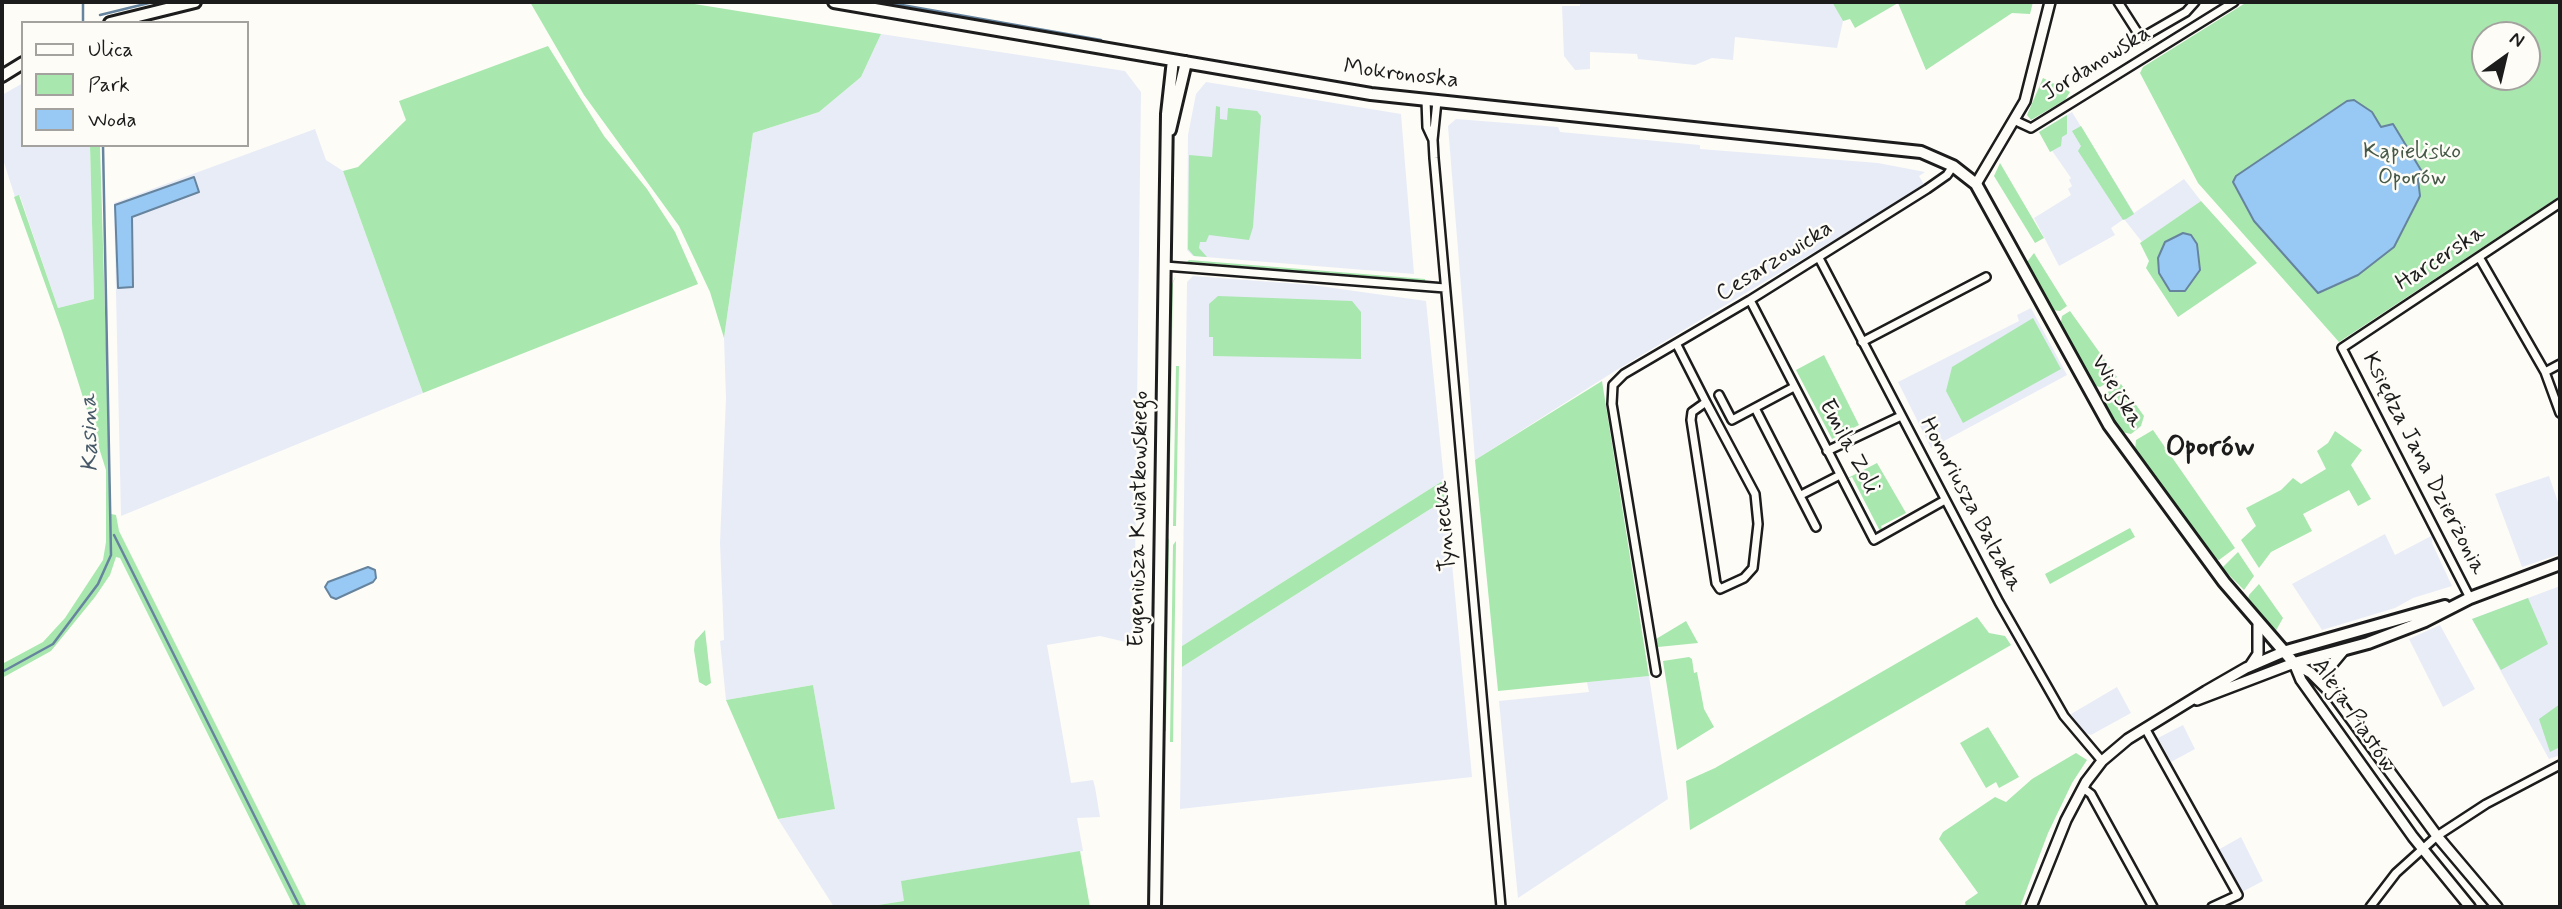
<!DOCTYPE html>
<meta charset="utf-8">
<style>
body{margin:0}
#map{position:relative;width:2562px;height:909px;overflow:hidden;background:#fdfcf7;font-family:Mynerve,sans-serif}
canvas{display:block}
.frame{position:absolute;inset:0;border:4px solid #1c1c1c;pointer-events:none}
.legend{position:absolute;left:21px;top:21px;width:228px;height:126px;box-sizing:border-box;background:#fdfcf7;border:2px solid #a3a29f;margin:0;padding:9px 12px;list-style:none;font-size:21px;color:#1c1c1c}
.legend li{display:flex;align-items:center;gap:14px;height:35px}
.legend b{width:35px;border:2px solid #a3a29f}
.north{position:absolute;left:2471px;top:21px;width:70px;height:70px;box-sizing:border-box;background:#fdfcf7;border:2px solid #a3a29f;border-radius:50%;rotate:34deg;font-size:19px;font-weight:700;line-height:28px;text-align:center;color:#1c1c1c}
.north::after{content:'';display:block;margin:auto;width:24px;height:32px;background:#1c1c1c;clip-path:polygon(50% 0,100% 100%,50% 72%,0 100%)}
</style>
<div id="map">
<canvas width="2562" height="909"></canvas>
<div class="frame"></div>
<ul class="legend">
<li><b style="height:9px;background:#fdfcf7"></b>Ulica</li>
<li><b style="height:19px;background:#a8e7ae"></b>Park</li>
<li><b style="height:19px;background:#98c9f4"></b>Woda</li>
</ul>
<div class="north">N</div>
</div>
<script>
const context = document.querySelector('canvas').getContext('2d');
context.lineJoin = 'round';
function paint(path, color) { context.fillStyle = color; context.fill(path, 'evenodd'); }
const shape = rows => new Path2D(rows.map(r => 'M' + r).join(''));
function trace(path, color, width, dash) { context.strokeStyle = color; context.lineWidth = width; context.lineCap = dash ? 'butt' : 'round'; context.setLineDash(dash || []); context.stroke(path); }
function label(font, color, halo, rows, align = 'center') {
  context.font = font + ' Mynerve,sans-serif'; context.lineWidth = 5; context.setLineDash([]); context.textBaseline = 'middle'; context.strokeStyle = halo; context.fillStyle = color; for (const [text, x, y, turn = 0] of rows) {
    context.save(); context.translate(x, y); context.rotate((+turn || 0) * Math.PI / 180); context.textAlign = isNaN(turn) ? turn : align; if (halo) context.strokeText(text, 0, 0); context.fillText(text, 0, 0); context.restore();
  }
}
const built = shape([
 [1580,2,1832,2,1843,21,1837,48,1735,37,1733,60,1712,58,1695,65,1638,59,1637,54,1590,52,1590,69,1575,70,1564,56,1562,6,1580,6],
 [881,34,1125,71,1141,92,1134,644,1100,636,1047,645,1071,783,1093,780,1095,787,1100,817,1077,818,1083,851,902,881,905,901,865,907,834,907,778,819,835,809,813,685,726,700,720,641,724,640,720,543,726,398,724,338,753,133,819,112,861,77],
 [1206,82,1401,114,1414,274,1193,256,1187,250,1188,135,1196,94],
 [23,83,23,145,90,145,94,299,58,308,20,196,15,197,2,156,2,95],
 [2072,112,2134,213,2184,179,2201,201,2142,242,2124,219,2111,228,2115,235,2059,266,2034,218,2071,195,2068,189,2072,186,2069,180,2071,178,2039,132],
 [1456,119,1558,127,1560,132,1700,145,1700,149,1878,163,1925,172,1919,176,1925,186,1615,371,1475,460,1448,126],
 [315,129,326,160,343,171,423,393,121,516,114,203],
 [1193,276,1312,285,1426,301,1444,480,1182,646,1187,282],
 [2031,308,2067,375,1931,448,1898,382,2019,321,2017,315],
 [2549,476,2560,508,2560,554,2522,567,2495,494],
 [1446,499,1472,777,1180,809,1182,667],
 [2385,534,2395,555,2433,535,2432,543,2452,586,2413,598,2395,608,2322,630,2292,584],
 [2560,586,2560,755,2549,759,2472,619],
 [2440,625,2475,689,2443,707,2409,639],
 [1649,676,1668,799,1518,898,1499,701,1589,692,1587,682],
 [2117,687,2131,713,2091,735,2084,732,2071,714],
 [2183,725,2195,749,2171,762,2158,738],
 [2241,837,2263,881,2240,893,2218,850]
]);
const green = shape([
 [530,2,682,2,881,34,861,77,819,112,753,133,724,338,710,292,679,226,584,95],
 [1832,2,2033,2,2030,14,2012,13,1926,70,1898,3,1855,28,1850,19,1843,21],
 [2247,2,2560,2,2560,196,2339,342,2198,183,2140,73,2143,67],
 [2485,35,2527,35,2527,77,2485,77],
 [548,46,604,136,647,189,675,232,698,284,423,393,343,171,358,167,406,120,399,101],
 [2043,78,2070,92,2065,100,2031,120,2027,115],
 [1216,106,1220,107,1220,119,1227,120,1228,108,1257,111,1261,116,1253,227,1249,240,1209,235,1206,242,1200,242,1199,248,1207,257,1194,256,1188,249,1189,155,1212,157],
 [2067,115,2067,134,2062,137,2061,146,2050,152,2039,132],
 [2081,126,2134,214,2126,219,2123,220,2078,151,2081,146,2072,131],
 [90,145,100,145,111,514,116,515,119,531,307,907,294,907,120,558,116,557,110,575,95,597,51,651,2,678,2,664,43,642,65,618,103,560,106,542,106,470,62,331,14,197,19,195,58,308,94,299],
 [2000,163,2044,238,2035,243,1994,176],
 [2201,201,2257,263,2178,317,2146,268,2149,261,2140,243],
 [2034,253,2067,306,2060,311,2051,310,2027,268,2027,262],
 [1189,260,1425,279,1425,281,1187,262],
 [1176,275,1173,283,1169,526,1166,518,1170,288],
 [1218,296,1352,301,1361,312,1361,359,1213,356,1213,337,1209,337,1209,304],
 [2070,311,2117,377,2100,387,2092,385,2060,327,2062,316],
 [2033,318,2061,369,1963,423,1946,391,1952,367],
 [1824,355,1859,425,1832,439,1796,370],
 [1176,366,1179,366,1176,526,1173,526],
 [1602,381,1649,676,1498,691,1475,460],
 [2121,384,2144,416,2141,426,2131,434,2122,432,2100,400,2101,396],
 [2153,430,2235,548,2219,560,2212,558,2135,450,2136,440],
 [2335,431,2362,450,2351,465,2371,499,2358,506,2349,490,2303,514,2312,531,2271,552,2259,568,2241,540,2256,526,2246,508,2281,490,2293,478,2301,484,2326,469,2317,451,2328,443],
 [1877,463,1906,513,1881,526,1883,532,1881,533,1852,477,1846,479],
 [1444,480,1446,499,1182,667,1182,646],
 [2130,528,2135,537,2050,584,2045,574],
 [1169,538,1166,731,1163,731,1166,544],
 [1176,541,1173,742,1170,742,1173,545],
 [2238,552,2254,576,2244,590,2222,568],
 [2259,584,2283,618,2274,634,2248,600,2249,595],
 [2528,598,2548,644,2501,670,2472,619],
 [1977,617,1989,633,2005,636,2011,645,1690,830,1686,781,1715,768],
 [1686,621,1698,643,1658,647,1656,639],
 [705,630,711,683,706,686,699,682,694,650,695,641],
 [1689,657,1692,659,1694,673,1697,672,1704,709,1714,727,1677,750,1663,661],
 [813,685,835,809,778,819,726,700],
 [2560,704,2560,747,2550,752,2539,719],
 [1988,727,2019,777,1999,788,1996,782,1986,788,1960,743],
 [2076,753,2087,760,2072,783,2048,833,2020,907,1966,907,1965,902,1978,893,1939,839,1943,832,1995,797,2006,802,2032,779],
 [1080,851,1090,907,865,907,904,901,901,881]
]);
const water = shape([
 [2354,100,2372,112,2381,127,2393,124,2424,175,2418,179,2420,196,2394,247,2358,275,2318,293,2254,221,2233,182,2236,176,2347,101,2354,100],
 [194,177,199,192,132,217,133,287,118,288,115,205,194,177],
 [2183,233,2191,235,2197,244,2200,270,2185,291,2170,291,2159,273,2158,258,2165,242,2183,233],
 [368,567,375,570,376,578,373,582,336,599,331,597,325,587,328,582,368,567]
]);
const stream = shape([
 [885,2,1101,40],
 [100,15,153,2],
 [83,23,83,2],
 [114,535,300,907],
 [2,672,53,644,98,584,111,555,103,145]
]);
const minor = shape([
 [2118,2,2141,38,2186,12,2195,2],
 [1426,100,1427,127,1433,140,1434,158,1501,907],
 [2016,121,2031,128,2234,2],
 [1433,140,1437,101],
 [2479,257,2545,372,2560,413],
 [1819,258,1999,602,2064,716,2102,761],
 [1165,266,1445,288],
 [1750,300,1874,540,1945,500],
 [1862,342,1986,277],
 [1677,345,1706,402,1692,412,1691,420,1716,583,1720,589,1744,578,1753,568,1758,524,1755,494,1706,402],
 [2545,372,2560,364],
 [1719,395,1732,420,1794,387],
 [1755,408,1816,527],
 [1827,451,1901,416],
 [1801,495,1840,475],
 [2470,598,2342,348,2560,203],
 [1656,672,1612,404,1613,385,1624,374,1750,300,1927,189,1947,175,1953,166],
 [2145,728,2238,895,2212,907],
 [2083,788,2091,794,2153,907],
 [2370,907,2396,873,2437,836,2486,804,2560,765]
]);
const tertiary = shape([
 [1976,184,2025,101,2050,2],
 [2294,663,2311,673,2335,697,2437,836,2497,907],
 [2294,663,2301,680,2413,837,2470,907],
 [2250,666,2258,654,2258,625],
 [2333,693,2327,679,2328,669,2343,651],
 [2197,700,2294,663],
 [2031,907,2066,820,2086,782,2102,761,2128,739,2206,691,2246,668,2283,652]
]);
const secondary = shape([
 [834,2,1371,94,1921,152,1953,166,1976,184,2109,425,2224,582,2294,663,2368,643,2425,621,2470,598,2560,564],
 [110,23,195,2],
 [2,76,23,63],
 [1170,130,1186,62],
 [2283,652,2445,606],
 [1155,907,1167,114,1173,60]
]);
const streetNames = [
 ["Jordanowska",2097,64,-32],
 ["Mokronoska",1401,75,7],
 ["Harcerska",2441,259,-33],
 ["Cesarzowicka",1775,262,-32],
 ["Wiejska",2116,392,59],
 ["Emila Zoli",1848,447,62],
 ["Księdza Jana Dzierżonia",2423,464,63],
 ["Honoriusza Balzaka",1970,505,62],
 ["Eugeniusza Kwiatkowskiego",1140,519,-89],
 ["Tyniecka",1446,526,-95],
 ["Aleja Piastów",2353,716,56]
];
const parkNames = [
 ["Kąpielisko",2412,153],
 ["Oporów",2412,179]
];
const waterNames = [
 ["Kasina",91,433,-91]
];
const districtNames = [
 ["Oporów",2210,449]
];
paint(built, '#e8ecf7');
paint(green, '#a8e7ae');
paint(water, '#98c9f4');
trace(water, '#66849e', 2);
trace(stream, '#66849e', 2.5);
trace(minor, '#1c1c1c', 12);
trace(tertiary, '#1c1c1c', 14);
trace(secondary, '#1c1c1c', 16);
trace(minor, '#fdfcf7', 7);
trace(tertiary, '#fdfcf7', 9);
trace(secondary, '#fdfcf7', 10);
label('23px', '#1c1c1c', '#fdfcf7', streetNames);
label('23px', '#465948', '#fdfcf7', parkNames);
label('italic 24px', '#475968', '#fdfcf7', waterNames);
label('bold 30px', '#1c1c1c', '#fdfcf7', districtNames);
</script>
